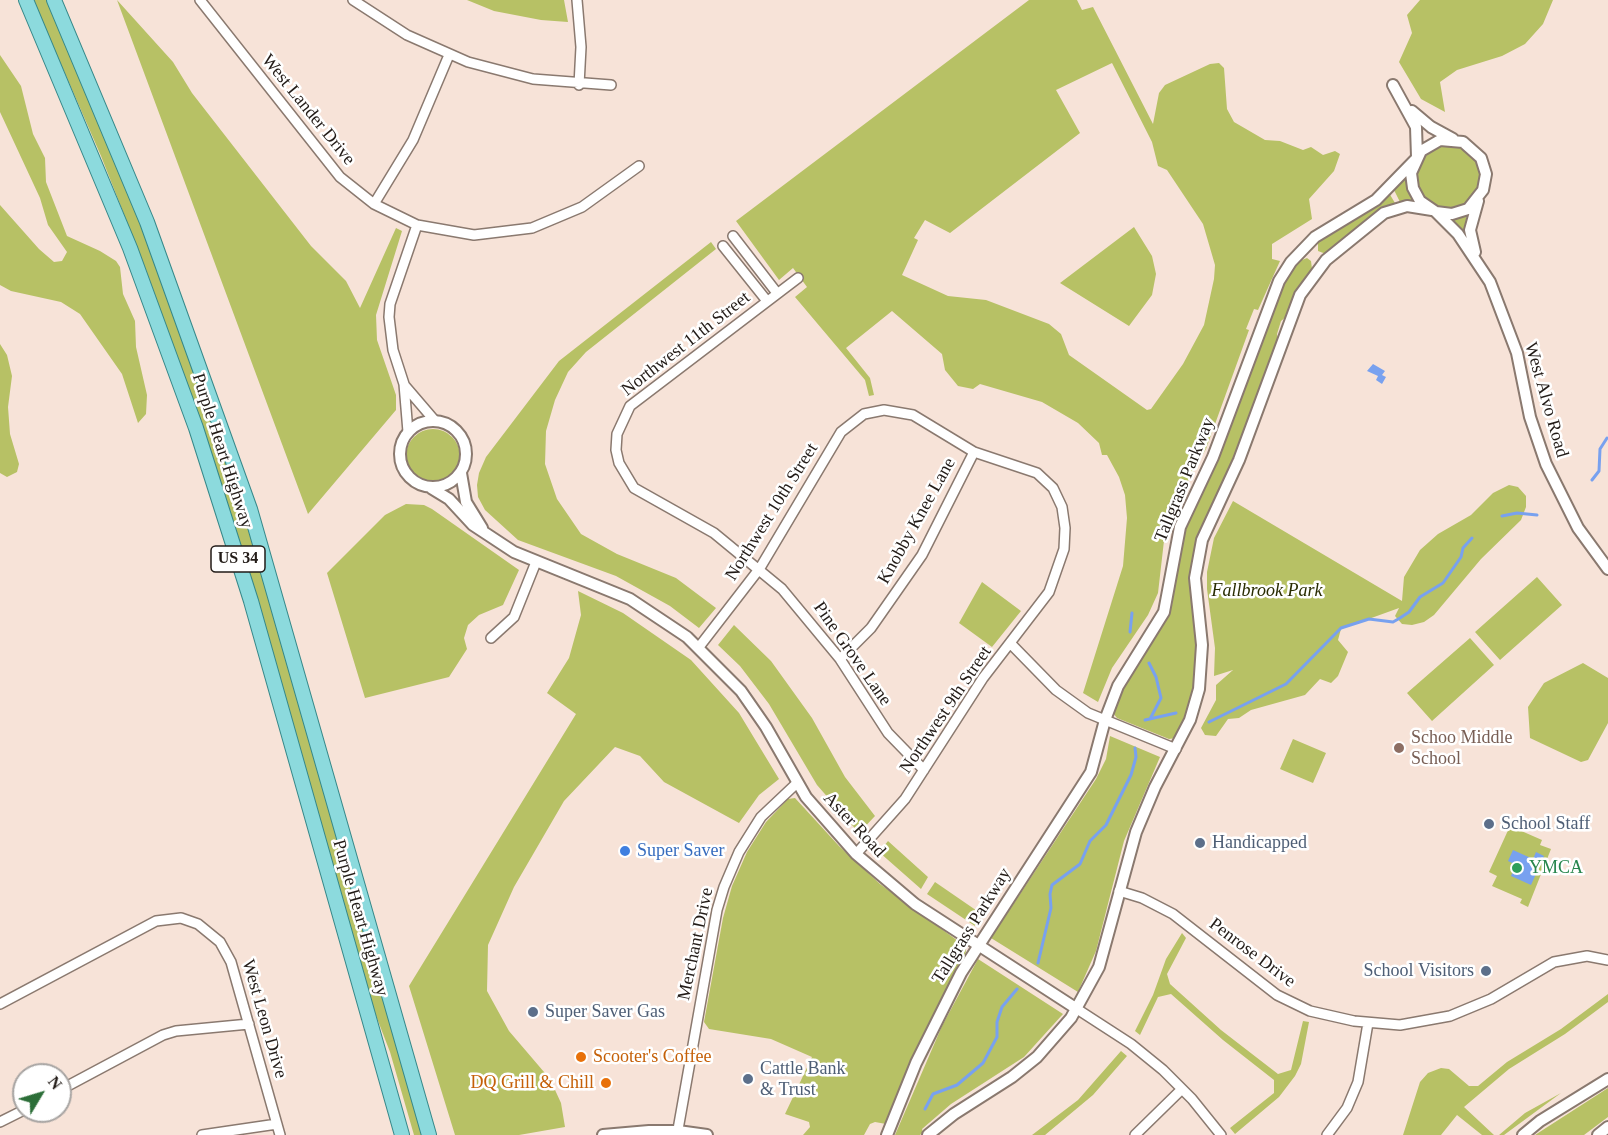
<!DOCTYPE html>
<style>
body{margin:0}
#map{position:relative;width:1608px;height:1135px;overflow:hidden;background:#f7e3d8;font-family:"Times New Roman",serif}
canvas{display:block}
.north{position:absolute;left:12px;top:1063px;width:60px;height:60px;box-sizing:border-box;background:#fff;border:2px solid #a7a4a2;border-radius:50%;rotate:52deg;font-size:16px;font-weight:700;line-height:24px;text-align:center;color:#221b17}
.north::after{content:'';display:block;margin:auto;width:21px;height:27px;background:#2c6e38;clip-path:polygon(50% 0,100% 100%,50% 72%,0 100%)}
</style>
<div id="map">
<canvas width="1608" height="1135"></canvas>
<div class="north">N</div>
</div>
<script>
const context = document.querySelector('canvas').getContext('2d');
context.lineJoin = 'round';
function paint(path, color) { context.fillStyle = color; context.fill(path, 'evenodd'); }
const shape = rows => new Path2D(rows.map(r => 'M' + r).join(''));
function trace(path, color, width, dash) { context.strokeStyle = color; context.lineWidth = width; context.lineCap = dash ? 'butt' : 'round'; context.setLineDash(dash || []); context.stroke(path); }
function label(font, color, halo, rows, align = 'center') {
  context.font = font + ' "Times New Roman",serif'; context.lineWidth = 5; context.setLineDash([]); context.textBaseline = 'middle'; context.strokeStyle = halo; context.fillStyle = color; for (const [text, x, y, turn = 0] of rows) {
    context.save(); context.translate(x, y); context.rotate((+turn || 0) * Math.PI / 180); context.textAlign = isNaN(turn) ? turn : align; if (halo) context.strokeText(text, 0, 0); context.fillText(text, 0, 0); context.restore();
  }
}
const green = shape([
 [33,0,48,0,138,212,207,399,266,581,423,1135,414,1135,390,1052,375,1013,251,579,207,439,146,270,101,156],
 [117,0,173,62,192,93,311,246,346,281,360,308,396,228,402,231,376,315,377,340,396,395,396,410,308,514],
 [467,0,564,0,568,22,541,20,494,11],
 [1029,0,1077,0,1082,10,1093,7,1153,124,1159,93,1165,85,1210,64,1219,63,1224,68,1227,109,1234,122,1265,140,1280,141,1303,150,1311,147,1323,155,1335,151,1340,154,1334,171,1309,199,1312,219,1272,244,1272,259,1280,261,1258,310,1254,309,1246,329,1249,330,1206,449,1175,504,1165,532,1158,593,1148,615,1112,668,1098,702,1083,693,1123,566,1127,518,1125,495,1119,477,1107,455,1102,455,1099,443,1078,423,1042,402,980,384,973,389,958,386,945,370,942,354,892,311,846,348,870,378,874,395,869,396,865,380,795,297,807,287,793,268,779,280,736,221],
 [1112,63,1152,142,1158,166,1167,170,1203,224,1215,265,1214,279,1204,325,1183,364,1151,409,1147,410,1069,355,1061,334,1049,324,986,300,948,296,902,275,918,240,914,238,925,220,950,233,1080,133,1056,90],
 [1420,0,1553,0,1543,24,1525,44,1502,56,1457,70,1440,82,1445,112,1421,99,1399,62,1412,33,1407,15],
 [0,55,21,86,33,134,45,158,46,182,67,236,100,251,116,261,120,267,123,294,135,321,136,347,147,395,146,414,138,423,122,374,80,314,61,302,11,291,0,285,0,205,39,249,54,262,62,261,67,252,48,225,40,198,0,112],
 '1416 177a32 32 0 1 1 64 0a32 32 0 1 1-64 0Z',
 [1406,176,1409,190,1414,201,1400,202,1394,190],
 [1389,193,1395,203,1385,207,1326,254,1318,251,1318,241],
 [1467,215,1465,225,1467,239,1449,219],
 [1134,227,1152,256,1156,274,1152,295,1129,326,1060,283],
 [711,242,716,249,586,352,568,372,555,400,546,431,545,464,557,499,581,534,617,554,676,578,716,608,699,628,670,606,616,576,518,540,485,510,478,497,477,485,479,473,486,457,559,361],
 [1307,258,1311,261,1312,269,1287,316,1281,321,1277,334,1278,341,1230,471,1201,528,1195,549,1191,585,1198,653,1195,687,1190,705,1176,738,1169,739,1117,718,1113,713,1123,686,1172,605,1182,534,1263,334,1267,331,1280,290,1297,262],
 [0,344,7,355,12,376,8,407,10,434,19,464,17,472,7,477,0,473],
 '406 456a27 27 0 1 1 54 0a27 27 0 1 1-54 0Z',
 [1509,485,1518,487,1526,496,1526,507,1521,520,1481,559,1434,615,1424,622,1412,625,1402,624,1395,616,1399,608,1341,629,1338,640,1348,652,1338,676,1331,683,1320,679,1305,695,1251,710,1239,718,1228,719,1216,736,1205,735,1201,728,1216,700,1216,685,1233,670,1214,676,1215,648,1207,589,1207,572,1214,538,1233,501,1402,601,1404,577,1420,550,1438,534,1471,515,1493,493],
 [406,504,424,505,432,509,519,570,503,605,479,615,468,625,464,638,467,649,449,677,365,698,327,573,385,515],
 [1537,577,1562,605,1500,660,1475,632],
 [982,582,1021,611,992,647,959,623],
 [578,591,623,613,691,660,739,713,779,779,759,795,739,823,664,782,640,756,615,747,564,801,514,887,488,945,487,991,509,1031,550,1079,561,1103,565,1127,519,1135,455,1135,409,986,576,714,547,693,569,658,581,615],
 [734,625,771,661,812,718,845,777,875,816,859,833,817,785,769,704,740,666,718,645],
 [1470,638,1494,665,1432,721,1407,693],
 [1583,663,1608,678,1608,723,1588,760,1581,762,1530,738,1528,707,1544,683],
 [1110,736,1160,757,1124,841,1096,951,1078,992,991,938,1096,779,1106,759],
 [1293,739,1326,753,1313,783,1280,769],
 [795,798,839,846,880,884,958,941,966,950,965,957,918,1050,886,1124,875,1122,870,1124,864,1135,803,1135,810,1127,809,1122,785,1114,812,1057,771,1039,709,1029,704,1022,723,918,732,886,747,852,766,822,788,799],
 [1510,826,1542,840,1540,845,1551,849,1528,907,1520,903,1522,899,1492,886,1497,876,1489,872],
 [888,841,928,877,921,889,879,852],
 [935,882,983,915,975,926,927,894],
 [1182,933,1186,938,1167,974,1170,984,1221,1030,1278,1074,1291,1070,1303,1021,1309,1022,1301,1064,1295,1076,1279,1097,1235,1134,1230,1128,1274,1093,1274,1080,1223,1040,1171,994,1158,997,1140,1035,1135,1031,1153,995,1166,959],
 [978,959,1063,1014,1024,1057,951,1104,922,1129,923,1132,920,1135,895,1135,942,1026],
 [1608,994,1608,1002,1565,1034,1509,1069,1464,1107,1494,1135,1482,1135,1457,1115,1441,1135,1403,1135,1420,1082,1428,1073,1441,1068,1449,1069,1469,1086,1478,1086,1507,1062,1561,1029],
 [1121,1051,1127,1056,1093,1095,1045,1135,1032,1135,1078,1100],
 [1608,1088,1608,1117,1584,1135,1535,1135],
 [1561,1093,1504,1135,1499,1135,1525,1113]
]);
const water = shape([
 [1373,364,1385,371,1382,375,1386,377,1382,384,1376,380,1378,376,1367,371],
 [1513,850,1533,859,1536,852,1544,856,1531,885,1511,876,1516,865,1508,861]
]);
const stream = shape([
 [1592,480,1599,471,1600,449,1607,438],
 [1502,516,1517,513,1537,515],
 [1130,632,1132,613],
 [1149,663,1156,677,1161,698,1150,719],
 [1145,720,1176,713],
 [1209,722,1286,684,1341,628,1369,619,1393,622,1400,618,1409,612,1420,597,1443,583,1461,557,1463,548,1472,538],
 [1038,963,1051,908,1050,894,1052,885,1080,864,1090,841,1106,825,1131,775,1136,757,1135,748],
 [925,1109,933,1094,957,1085,983,1063,997,1037,997,1022,1002,1007,1017,989]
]);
const minor = shape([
 [200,0,340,177,374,204,417,225,474,235,532,228,582,207,639,166],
 [353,0,407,35,468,62,533,79,611,85],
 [577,0,581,47,579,85],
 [374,204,413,140,449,55],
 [733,236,777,293],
 [723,246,767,301],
 [798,278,630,406,617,434,616,450,619,463,634,488,714,533,782,589,840,659,888,733,924,770],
 [405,386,435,421],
 [408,432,404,384,393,350,389,317,390,304,417,225],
 [491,638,514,617,536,562],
 [1011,644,1056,690,1088,713,1176,749],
 [699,647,760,568,841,432,864,414,884,410,913,415,974,452,1037,473,1053,488,1062,507,1065,528,1064,549,1049,592,983,678,905,799,856,854],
 [840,659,871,628,922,555,974,452],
 [1119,891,1142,898,1173,914,1277,995,1310,1011,1354,1021,1400,1025,1450,1016,1491,999,1554,962,1587,956,1608,960],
 [0,1004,156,921,181,918,198,924,220,942,231,962,280,1135],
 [1077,1009,1131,1044,1163,1070,1192,1099,1221,1135],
 [60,1090,163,1035,176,1031,249,1024],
 [0,1122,24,1110],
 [202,1135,277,1124],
 [677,1135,717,910,724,887,739,852,761,817,797,783],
 [1135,1135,1182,1089],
 [1327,1135,1347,1108,1358,1082,1368,1023]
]);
const tertiary = shape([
 [1393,85,1416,127,1417,157],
 [1412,111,1431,127,1453,139],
 [1436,212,1452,214,1468,209,1483,190,1486,174,1481,158,1463,142,1440,140,1421,151,1411,173,1413,188,1420,201,1436,212,1458,234,1490,282,1517,353,1530,417,1546,464,1578,528,1608,569],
 [1475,252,1470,230,1478,201],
 '400 454a33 33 0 1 1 66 0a33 33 0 1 1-66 0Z',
 [461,473,466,502,482,528],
 [431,488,449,499,473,525,514,552,630,599,687,637,741,691,766,727,806,797,856,854,915,904,1077,1009],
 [603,1135,649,1131,678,1131,707,1135],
 [887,1135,916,1063,961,973,1091,772,1105,720,1118,686,1164,612,1180,527,1213,457,1279,281,1291,262,1315,237,1376,200,1415,160],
 [928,1135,954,1114,1012,1077,1037,1057,1071,1018,1099,967,1136,832,1155,787,1190,720,1199,689,1202,645,1195,578,1202,540,1239,460,1300,295,1326,260,1384,213,1407,206,1432,210],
 [1523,1135,1540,1121,1608,1079],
 [1598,1135,1608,1127]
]);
const primary = shape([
 [26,0,130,248,196,428,251,601,402,1135],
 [54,0,147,222,250,509,429,1135]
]);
const markers = [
 [1399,748,6,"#8d6e63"],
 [1489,824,6,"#5c6f8a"],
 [1200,843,6,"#5c6f8a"],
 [625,851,6,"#3f7fe0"],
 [1517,868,6,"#2e9e5b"],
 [1486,971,6,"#5c6f8a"],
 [533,1012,6,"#5c6f8a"],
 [581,1057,6,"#e8710a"],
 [748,1079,6,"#5c6f8a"],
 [606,1083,6,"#e8710a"]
];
const shields = [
 [238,559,54]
];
const shieldNames = [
 ["US 34",238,559]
];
const streetNames = [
 ["West Lander Drive",308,110,51],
 ["Northwest 11th Street",686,344,-38],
 ["West Alvo Road",1546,400,74],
 ["Purple Heart Highway",222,451,72],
 ["Tallgrass Parkway",1185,480,-68],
 ["Northwest 10th Street",772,512,-58],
 ["Knobby Knee Lane",917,521,-61],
 ["Pine Grove Lane",852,654,55],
 ["Northwest 9th Street",946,710,-56],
 ["Aster Road",854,825,47],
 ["Purple Heart Highway",360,918,74],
 ["Tallgrass Parkway",972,926,-58],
 ["Merchant Drive",696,944,-78],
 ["Penrose Drive",1252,953,37],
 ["West Leon Drive",264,1019,74]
];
const parkNames = [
 ["Fallbrook Park",1267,591]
];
const educationNames = [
 ["Schoo Middle",1411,738],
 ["School",1411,759]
];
const serviceNames = [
 ["School Staff",1501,824],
 ["Handicapped",1212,843],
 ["School Visitors",1474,971,"right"],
 ["Super Saver Gas",545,1012],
 ["Cattle Bank",760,1069],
 ["& Trust",760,1090]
];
const shopNames = [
 ["Super Saver",637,851]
];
const leisureNames = [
 ["YMCA",1529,868]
];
const foodNames = [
 ["Scooter's Coffee",593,1057],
 ["DQ Grill & Chill",594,1083,"right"]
];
paint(green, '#b7c165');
paint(water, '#78a1ef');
trace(stream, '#78a1ef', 3);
trace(minor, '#8a796f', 12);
trace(tertiary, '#8a796f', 14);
trace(primary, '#368889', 16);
trace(minor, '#fff', 9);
trace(tertiary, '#fff', 10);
trace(primary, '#8cdadd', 14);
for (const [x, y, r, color] of markers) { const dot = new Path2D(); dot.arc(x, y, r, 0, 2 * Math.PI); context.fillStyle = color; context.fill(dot); trace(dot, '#fff', 2); }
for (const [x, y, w] of shields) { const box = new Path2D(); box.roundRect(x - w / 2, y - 13, w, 26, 4.5); context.fillStyle = '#fff'; context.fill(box); trace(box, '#221b17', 1.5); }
label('bold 16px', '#221b17', null, shieldNames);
label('18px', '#221b17', '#fff', streetNames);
label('italic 18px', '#292c02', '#fff', parkNames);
label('18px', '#785e54', '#fff', educationNames, 'left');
label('18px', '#4e5e75', '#fff', serviceNames, 'left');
label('18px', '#366cbe', '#fff', shopNames, 'left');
label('18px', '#27864d', '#fff', leisureNames, 'left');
label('18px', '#c56008', '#fff', foodNames, 'left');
</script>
